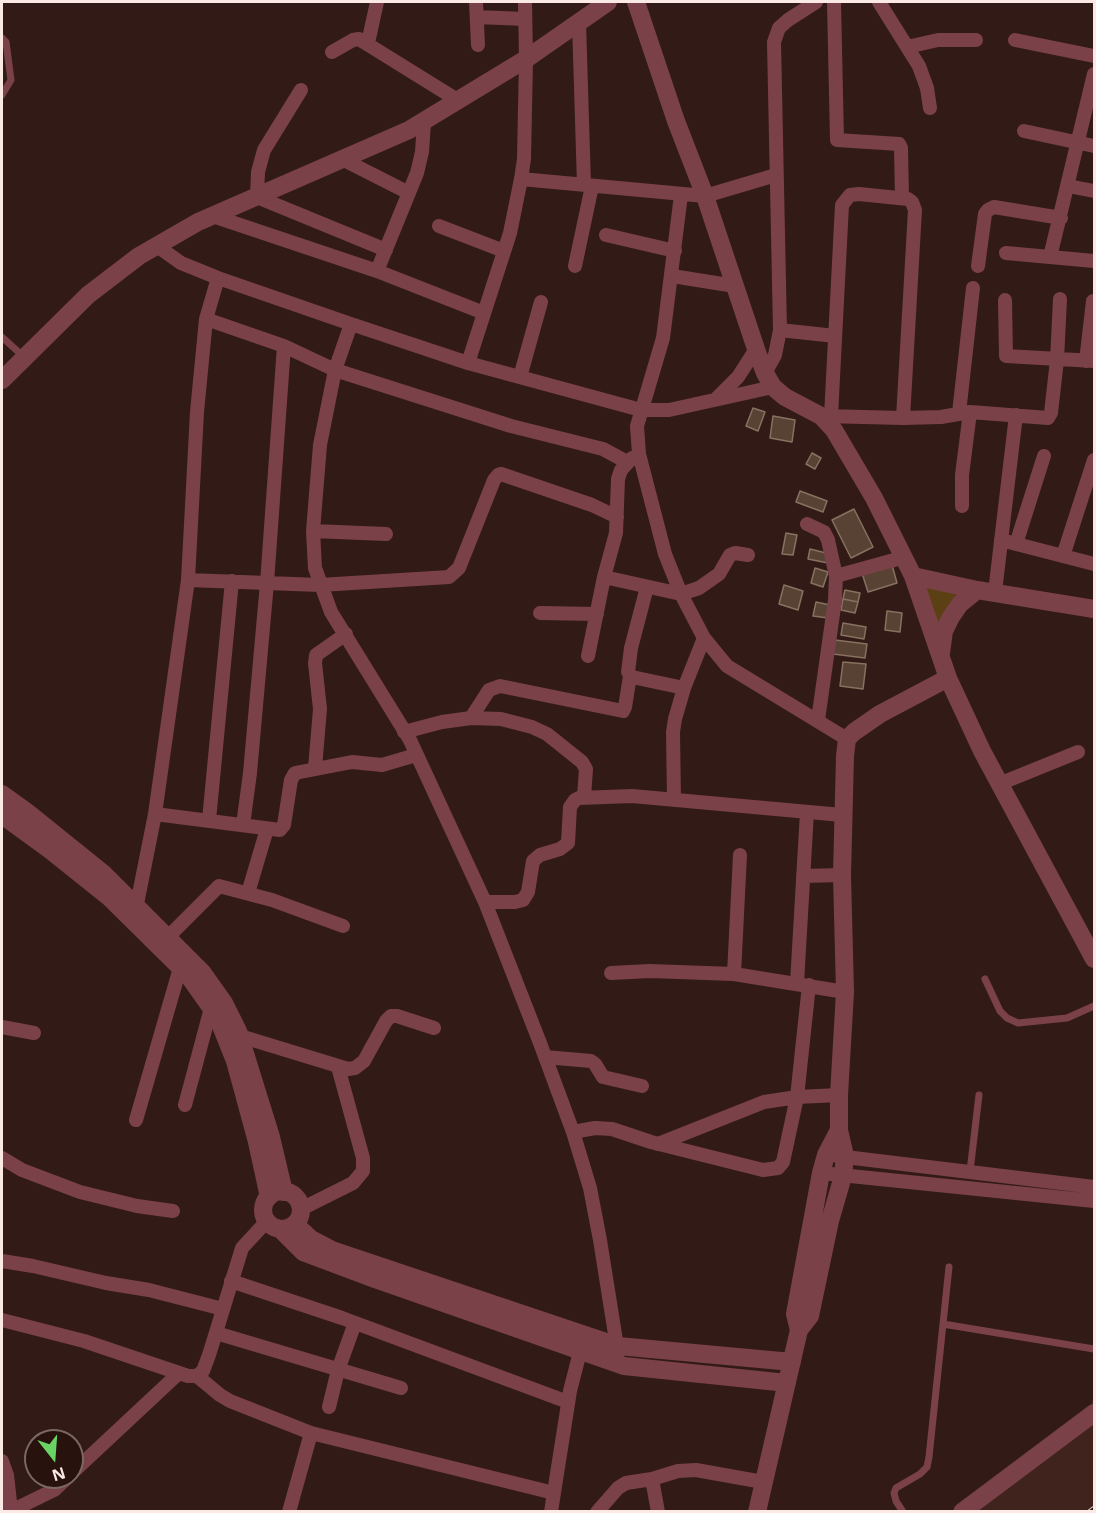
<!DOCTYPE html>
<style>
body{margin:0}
#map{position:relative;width:1096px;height:1513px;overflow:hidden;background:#321b16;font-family:"Noto Sans",sans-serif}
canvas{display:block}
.frame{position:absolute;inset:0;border:3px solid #fae9e5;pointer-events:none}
.north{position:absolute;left:24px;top:1429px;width:60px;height:60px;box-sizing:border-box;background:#28120d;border:2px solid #7c6863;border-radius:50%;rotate:163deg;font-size:16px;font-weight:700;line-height:24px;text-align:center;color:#fae9e5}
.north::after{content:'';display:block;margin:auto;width:21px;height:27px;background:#69d464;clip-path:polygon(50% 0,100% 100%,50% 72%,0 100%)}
</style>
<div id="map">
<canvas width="1096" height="1513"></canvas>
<div class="frame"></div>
<div class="north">N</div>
</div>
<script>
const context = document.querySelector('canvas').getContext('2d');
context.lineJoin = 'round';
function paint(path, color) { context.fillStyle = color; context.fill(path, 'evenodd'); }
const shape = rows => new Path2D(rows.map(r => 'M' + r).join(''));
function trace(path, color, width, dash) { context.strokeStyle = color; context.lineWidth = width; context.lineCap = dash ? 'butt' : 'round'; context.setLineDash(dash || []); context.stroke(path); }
const built = shape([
 [1094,1396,1094,1511,977,1512,1077,1437]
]);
const green = shape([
 [915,580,970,592,940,637]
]);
const building = shape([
 [753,408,765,412,758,431,746,426,753,408],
 [773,416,795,420,792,442,770,438,773,416],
 [812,453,821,458,815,469,806,464,812,453],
 [800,491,827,501,823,512,796,502,800,491],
 [854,509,873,547,851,558,832,520,854,509],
 [786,533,797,535,793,555,782,554,786,533],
 [810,549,830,554,828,563,808,559,810,549],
 [892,565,897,583,868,592,862,573,892,565],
 [815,568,828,572,823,587,811,583,815,568],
 [784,585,803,591,798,610,779,604,784,585],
 [845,590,860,593,858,602,843,599,845,590],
 [843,599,858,602,855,613,841,610,843,599],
 [816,602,830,605,828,618,813,616,816,602],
 [887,611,902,613,900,632,885,630,887,611],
 [843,623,866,627,864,639,841,635,843,623],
 [835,640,867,644,865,658,833,654,835,640],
 [843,662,866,664,863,689,840,686,843,662]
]);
const service = shape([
 [2,38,6,42,11,80,2,95],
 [2,337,24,357],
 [985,979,1000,1011,1007,1018,1018,1023,1067,1018,1094,1006],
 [970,1171,979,1095],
 [943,1324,1094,1349],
 [903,1512,896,1501,894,1493,896,1488,920,1474,927,1467,929,1457,949,1267]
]);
const minor = shape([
 [476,2,478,45],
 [834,2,837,140,899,144,901,148,902,197],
 [879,2,919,66,927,88,930,108],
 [477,17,525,19],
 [579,22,584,185],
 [1015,40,1094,56],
 [368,43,377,2],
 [907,47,938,40,976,40],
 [332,52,353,40,359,39,459,101],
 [1094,74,1050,257,1094,261],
 [301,90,264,150,258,172,257,197,386,250],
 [1024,131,1094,146],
 [342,159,409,193],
 [521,179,705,196,776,175],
 [1068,186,1094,191],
 [681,195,663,338,637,426,639,454,665,554,681,594,704,638,727,666,847,739],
 [213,216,377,271,484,313],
 [439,226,504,251],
 [606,235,675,251],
 [157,246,181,263,218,278,351,324,468,363,641,410,669,410,773,387],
 [1006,253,1050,257],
 [575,266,592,186],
 [978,266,985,214,988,210,994,207,1061,218],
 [377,271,417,173,422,152,424,122],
 [672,276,735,286],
 [1005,300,1006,356,1094,361],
 [206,319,284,346,335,370,511,426,603,449,627,462],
 [351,324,335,370,320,445,313,531,315,568,331,612,410,740,485,902,540,1043,573,1132,590,1188,600,1240,618,1353],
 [780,330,835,336],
 [1086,361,1093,301],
 [468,363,510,233,521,179,524,159,526,59,525,2],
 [765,373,775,355,780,330,774,42,779,28,788,20,816,2],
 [520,377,541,302],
 [716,399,738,377,756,349],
 [959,413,973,288],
 [823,416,903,418,941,417,970,412,1048,418,1051,413,1057,360,1060,299],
 [831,416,842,205,850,195,859,194,908,199,912,202,915,210,903,418],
 [962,506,962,475,970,412],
 [807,524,824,532,828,540,836,576,835,600,818,720],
 [313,531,386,534],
 [1001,540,1094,564],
 [1016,544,1044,456],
 [1063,556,1094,460],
 [836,576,905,557],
 [604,577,681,594,699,588,719,574,730,555,735,553,748,555],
 [188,580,320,585,449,577,459,568,494,480,498,475,501,474,592,505,617,517],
 [647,587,631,648,628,672,632,677,684,688],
 [995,592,1016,415],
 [540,613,597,614],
 [588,656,604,577,616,533,618,479,621,470,632,458],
 [471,718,489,690,500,686,623,711,625,707,630,676],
 [404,732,442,722,471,718,501,719,532,727,547,734,582,762,586,769,584,797],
 [315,768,320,709,315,663,316,655,346,634],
 [999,784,1078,752],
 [674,800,673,732,675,719,684,688,704,638],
 [155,814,280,830,284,825,291,780,295,773,352,762,382,765,416,755],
 [209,820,232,581],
 [243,825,250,773,267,583,284,346],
 [803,876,842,875],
 [248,893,267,829],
 [485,902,515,902,523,900,528,892,533,861,540,855,560,849,568,843,570,807,575,800,579,798,632,796,842,815],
 [135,914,155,814,188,580,197,412,206,319,218,278],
 [168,937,219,886,272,900,343,926],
 [611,973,650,971,734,974,845,992],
 [734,974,740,855],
 [797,983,807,812],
 [2,1027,34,1033],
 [240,1036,348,1069,355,1068,364,1061,386,1021,391,1016,397,1016,434,1028],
 [545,1057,591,1061,595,1064,603,1077,642,1086],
 [185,1105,211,1008],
 [136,1120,180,968],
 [573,1132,595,1128,612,1129,651,1142,763,1170,778,1168,783,1162,797,1097,809,985],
 [658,1144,764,1102,797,1097,839,1095],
 [837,1156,1094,1187],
 [2,1158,22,1170,80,1192,137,1206,173,1211],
 [821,1173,1094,1201],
 [301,1209,353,1183,363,1171,363,1158,338,1067],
 [2,1261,33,1266,106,1283,149,1290,223,1309],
 [231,1281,342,1318,568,1402],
 [2,1320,84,1341,188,1376,197,1376,203,1371,209,1355,242,1248,267,1221],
 [216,1333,401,1388],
 [197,1376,220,1395,230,1401,311,1433,554,1493],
 [329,1407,338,1370,355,1323],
 [2,1461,7,1475,10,1502,7,1512],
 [72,1473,179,1373],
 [652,1479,658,1512],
 [9,1512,54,1490,68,1477],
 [289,1512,311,1433],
 [551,1512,570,1391,582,1344],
 [597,1512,618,1488,626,1483,652,1479,678,1471,696,1470,763,1482]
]);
const tertiary = shape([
 [636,2,676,121,705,196,758,355,765,373,773,387,785,397,821,416,834,430,874,498,913,576,948,678,982,751,1094,959],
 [2,380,88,295,139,256,198,222,409,130,526,59,608,2],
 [913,576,977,590,1094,609],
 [941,653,944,631,951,617,960,604,977,590],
 [2,794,27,812,104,874,202,972,224,1003,238,1031,271,1137,284,1192],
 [2,815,50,850,110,898,188,975,217,1016,235,1061,257,1142,269,1197],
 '263 1210a19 19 0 1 1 38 0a19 19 0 1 1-38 0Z',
 [295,1224,311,1239,332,1250,618,1346,792,1362],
 [280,1229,303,1252,375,1279,624,1366,787,1383],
 [799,1330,795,1314,821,1173,826,1155,839,1130],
 [757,1512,799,1330,810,1316,830,1221,843,1176,845,1156,839,1130,839,1095,845,992,842,875,845,756,847,739,854,732,880,714,948,678],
 [962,1512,1094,1413]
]);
const rail = shape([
 [1090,1512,1094,1509]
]);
paint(built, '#40231c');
paint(green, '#5a4013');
paint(building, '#574233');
trace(building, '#887161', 1.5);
trace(service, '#7b4149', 7);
trace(minor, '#7b4149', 14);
trace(tertiary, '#7b4149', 18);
trace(rail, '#d2c0bc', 6);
trace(rail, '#28120d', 4, [11]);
</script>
